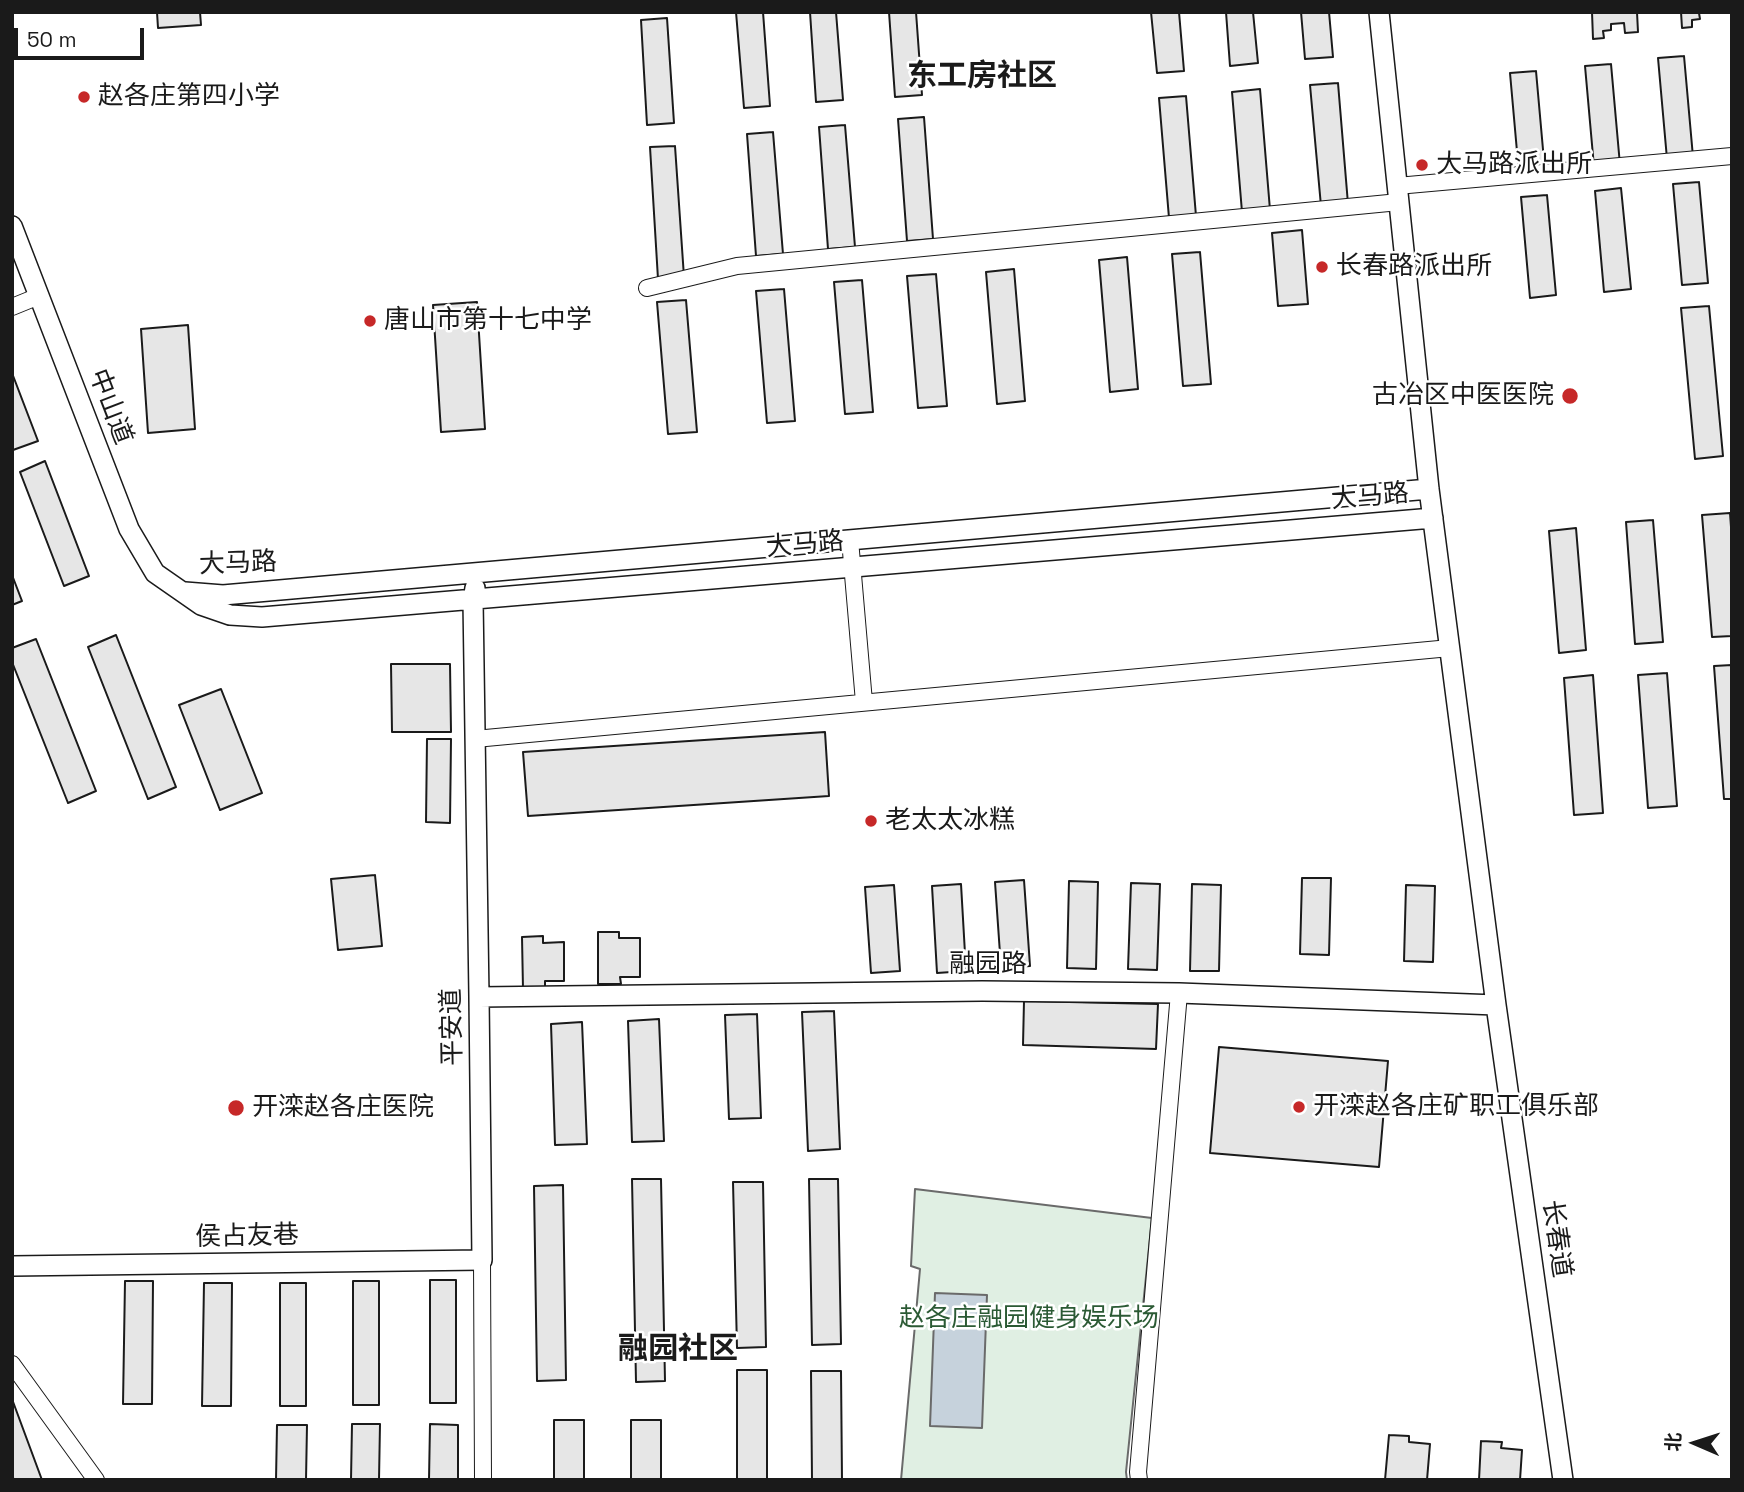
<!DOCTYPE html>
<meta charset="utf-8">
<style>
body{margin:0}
#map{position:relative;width:1744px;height:1492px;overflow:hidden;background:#fff;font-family:"Space Grotesk","Noto Sans SC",sans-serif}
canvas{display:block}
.frame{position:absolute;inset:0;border:14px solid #1a1a1a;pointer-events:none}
.north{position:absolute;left:1660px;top:1408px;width:70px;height:70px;-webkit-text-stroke:5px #fff;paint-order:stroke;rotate:273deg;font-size:19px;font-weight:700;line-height:28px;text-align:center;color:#1a1a1a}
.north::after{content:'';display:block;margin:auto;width:24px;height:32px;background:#1a1a1a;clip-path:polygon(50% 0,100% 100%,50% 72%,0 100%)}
.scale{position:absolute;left:14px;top:28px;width:130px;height:32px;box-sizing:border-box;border:4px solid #1a1a1a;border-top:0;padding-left:9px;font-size:21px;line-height:24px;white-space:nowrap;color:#1a1a1a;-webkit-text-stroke:5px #fff;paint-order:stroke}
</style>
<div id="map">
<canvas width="1744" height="1492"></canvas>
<div class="frame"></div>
<div class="north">北</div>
<div class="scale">50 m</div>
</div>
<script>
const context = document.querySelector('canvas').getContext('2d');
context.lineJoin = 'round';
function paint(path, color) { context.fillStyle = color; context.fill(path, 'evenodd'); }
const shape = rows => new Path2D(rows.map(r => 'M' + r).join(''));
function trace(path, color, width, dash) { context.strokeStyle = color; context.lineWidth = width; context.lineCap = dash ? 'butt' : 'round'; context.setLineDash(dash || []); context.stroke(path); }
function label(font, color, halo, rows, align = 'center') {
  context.font = font + ' "Space Grotesk","Noto Sans SC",sans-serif'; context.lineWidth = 5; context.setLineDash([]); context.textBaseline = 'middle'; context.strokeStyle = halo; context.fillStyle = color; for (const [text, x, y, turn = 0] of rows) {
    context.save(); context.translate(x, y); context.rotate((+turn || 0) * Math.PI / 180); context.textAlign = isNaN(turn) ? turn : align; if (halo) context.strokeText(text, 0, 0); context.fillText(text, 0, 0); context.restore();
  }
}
const green = shape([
 [915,1189,1152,1218,1126,1472,1127,1480,901,1480,920,1269,911,1266,915,1189]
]);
const water = shape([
 [935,1293,987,1295,982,1428,930,1426,935,1293]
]);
const building = shape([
 [157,12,200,12,201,25,158,28,157,12],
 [736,12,763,12,770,106,744,108,736,12],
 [810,12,836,12,843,100,816,102,810,12],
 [889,12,916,12,922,95,895,97,889,12],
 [1151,12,1179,12,1184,71,1157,73,1151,12],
 [1226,12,1253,12,1258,63,1230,66,1226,12],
 [1301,12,1329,12,1333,57,1305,59,1301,12],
 [1592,12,1637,12,1638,32,1625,33,1624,23,1611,24,1611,30,1603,31,1604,38,1593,39,1592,12],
 [1681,12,1709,12,1699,13,1700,19,1692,20,1692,27,1682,28,1681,12],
 [667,18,674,123,647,125,641,20,667,18],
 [1684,56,1693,157,1667,159,1658,58,1684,56],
 [1611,64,1620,165,1594,167,1585,66,1611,64],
 [1536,71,1545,172,1519,174,1510,73,1536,71],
 [1338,83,1348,204,1321,206,1310,85,1338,83],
 [1260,89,1270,210,1242,212,1232,92,1260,89],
 [1186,96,1196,216,1169,218,1159,98,1186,96],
 [924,117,933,239,907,241,898,119,924,117],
 [845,125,855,247,828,249,819,127,845,125],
 [773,132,783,254,756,256,747,134,773,132],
 [675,146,684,277,658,279,650,147,675,146],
 [1699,182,1708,283,1682,285,1673,184,1699,182],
 [1621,188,1631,289,1604,292,1595,191,1621,188],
 [1547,195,1556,295,1530,298,1521,197,1547,195],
 [1302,230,1308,304,1278,306,1272,233,1302,230],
 [1200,252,1211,384,1183,386,1172,254,1200,252],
 [1127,257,1138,389,1110,392,1099,260,1127,257],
 [1014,269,1025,401,997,404,986,272,1014,269],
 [936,274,947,406,918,408,907,276,936,274],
 [862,280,873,412,845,414,834,282,862,280],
 [784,289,795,421,767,423,756,291,784,289],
 [686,300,697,432,668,434,657,302,686,300],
 [477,302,485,429,441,432,433,305,477,302],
 [1709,306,1723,456,1695,459,1681,308,1709,306],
 [188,325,195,429,148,433,141,329,188,325],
 [12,373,38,441,13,450,12,450,12,373],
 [45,461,89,576,64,586,20,472,45,461],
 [1730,513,1732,541,1732,636,1712,637,1702,515,1730,513],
 [1653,520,1663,642,1635,644,1626,522,1653,520],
 [1576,528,1586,650,1559,653,1549,531,1576,528],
 [12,575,22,601,12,605,12,575],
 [116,635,176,787,148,799,88,647,116,635],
 [36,639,96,791,68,803,12,662,12,648,36,639],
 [391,664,450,664,451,732,392,732,391,664],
 [1732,665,1732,799,1724,799,1714,666,1732,665],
 [1667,673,1677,806,1648,808,1638,675,1667,673],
 [1593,675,1603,813,1574,815,1564,678,1593,675],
 [221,689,262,793,220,810,179,705,221,689],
 [825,732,829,796,528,816,523,752,825,732],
 [427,739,451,739,450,823,426,822,427,739],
 [375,875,382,946,338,950,331,879,375,875],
 [1302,878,1331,878,1329,955,1300,954,1302,878],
 [1024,880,1030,966,1001,968,995,882,1024,880],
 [1069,881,1098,882,1096,969,1067,968,1069,881],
 [1131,883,1160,884,1157,970,1128,969,1131,883],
 [961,884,966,971,937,973,932,886,961,884],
 [1192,884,1221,885,1219,971,1190,971,1192,884],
 [894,885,900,971,871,973,865,887,894,885],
 [1406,885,1435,886,1433,962,1404,961,1406,885],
 [598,932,619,932,619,938,640,938,640,977,620,977,621,984,598,984,598,932],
 [543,936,543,943,564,942,564,981,545,981,545,988,523,989,522,937,543,936],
 [1024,1001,1158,1004,1156,1049,1023,1045,1024,1001],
 [834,1011,840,1149,808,1151,802,1012,834,1011],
 [757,1014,761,1118,729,1119,725,1015,757,1014],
 [659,1019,664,1141,632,1142,628,1021,659,1019],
 [582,1022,587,1144,555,1145,551,1024,582,1022],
 [1219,1047,1388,1061,1379,1167,1210,1153,1219,1047],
 [632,1179,661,1179,665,1381,636,1382,632,1179],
 [809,1179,838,1179,841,1344,812,1345,809,1179],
 [733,1182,763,1182,766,1347,737,1348,733,1182],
 [563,1185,566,1380,537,1381,534,1186,563,1185],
 [430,1280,456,1280,456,1403,430,1403,430,1280],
 [125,1281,153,1281,152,1404,123,1404,125,1281],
 [353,1281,379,1281,379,1405,353,1405,353,1281],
 [204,1283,232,1283,231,1406,202,1406,204,1283],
 [280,1283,306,1283,306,1406,280,1406,280,1283],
 [737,1370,767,1370,767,1480,737,1480,737,1370],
 [811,1371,841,1371,842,1480,812,1480,811,1371],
 [12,1399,42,1480,14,1480,12,1475,12,1399],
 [554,1420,584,1420,584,1480,554,1480,554,1420],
 [631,1420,661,1420,661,1480,631,1480,631,1420],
 [352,1424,380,1424,379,1480,351,1480,352,1424],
 [430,1424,458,1425,458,1480,429,1480,430,1424],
 [277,1425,307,1425,306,1480,276,1480,277,1425],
 [1389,1435,1409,1436,1409,1442,1430,1444,1427,1480,1385,1480,1389,1435],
 [1481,1441,1502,1442,1501,1448,1522,1450,1520,1480,1479,1480,1481,1441]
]);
const minor = shape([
 [1397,186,1732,156],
 [647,288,737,266,1399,202],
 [12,307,39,296],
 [850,540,864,702],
 [475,739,1450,648],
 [482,1260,483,1480],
 [12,1364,96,1480],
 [1139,1480,1138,1472,1179,993]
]);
const tertiary = shape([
 [1379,12,1429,489,1496,1005,1563,1480],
 [12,226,129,529,155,573,201,605,230,615,262,617,1433,518],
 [185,592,223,595,1429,489],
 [479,997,982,991,1179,993,1496,1005],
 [12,1266,482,1260,479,997,473,600,475,588]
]);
const markers = [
 [84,97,7,"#c62828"],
 [1422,165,7,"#c62828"],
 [1322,267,7,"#c62828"],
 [370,321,7,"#c62828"],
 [1570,396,9,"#c62828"],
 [871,821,7,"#c62828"],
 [1299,1107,7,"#c62828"],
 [236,1108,9,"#c62828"]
];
const poiNames = [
 ["赵各庄第四小学",98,97],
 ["大马路派出所",1436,165],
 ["长春路派出所",1336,267],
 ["唐山市第十七中学",384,321],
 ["古冶区中医医院",1554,396,"right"],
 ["老太太冰糕",885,821],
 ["开滦赵各庄矿职工俱乐部",1313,1107],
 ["开滦赵各庄医院",252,1108]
];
const streetNames = [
 ["中山道",110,407,69],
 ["大马路",1370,497,-5],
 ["大马路",805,545,-5],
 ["大马路",238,564,-2],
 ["融园路",988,965],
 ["平安道",453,1027,-91],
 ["侯占友巷",247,1237,-1],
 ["长春道",1556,1239,82]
];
const parkNames = [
 ["赵各庄融园健身娱乐场",1029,1319]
];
const quarterNames = [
 ["东工房社区",982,77],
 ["融园社区",678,1350]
];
paint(green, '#e0efe3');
trace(green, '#6a6a6a', 2);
paint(water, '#c6d2dc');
trace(water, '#6a6a6a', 2);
paint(building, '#e6e6e6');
trace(building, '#1a1a1a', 2);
trace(minor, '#1a1a1a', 18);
trace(tertiary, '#1a1a1a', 22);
trace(minor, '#fff', 16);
trace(tertiary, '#fff', 19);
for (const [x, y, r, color] of markers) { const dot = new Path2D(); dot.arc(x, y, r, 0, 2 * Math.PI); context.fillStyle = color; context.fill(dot); trace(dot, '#fff', 2.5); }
label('26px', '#1a1a1a', '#fff', poiNames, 'left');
label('26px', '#1a1a1a', '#fff', streetNames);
label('26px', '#2b5a34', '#fff', parkNames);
label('bold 30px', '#1a1a1a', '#fff', quarterNames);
</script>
